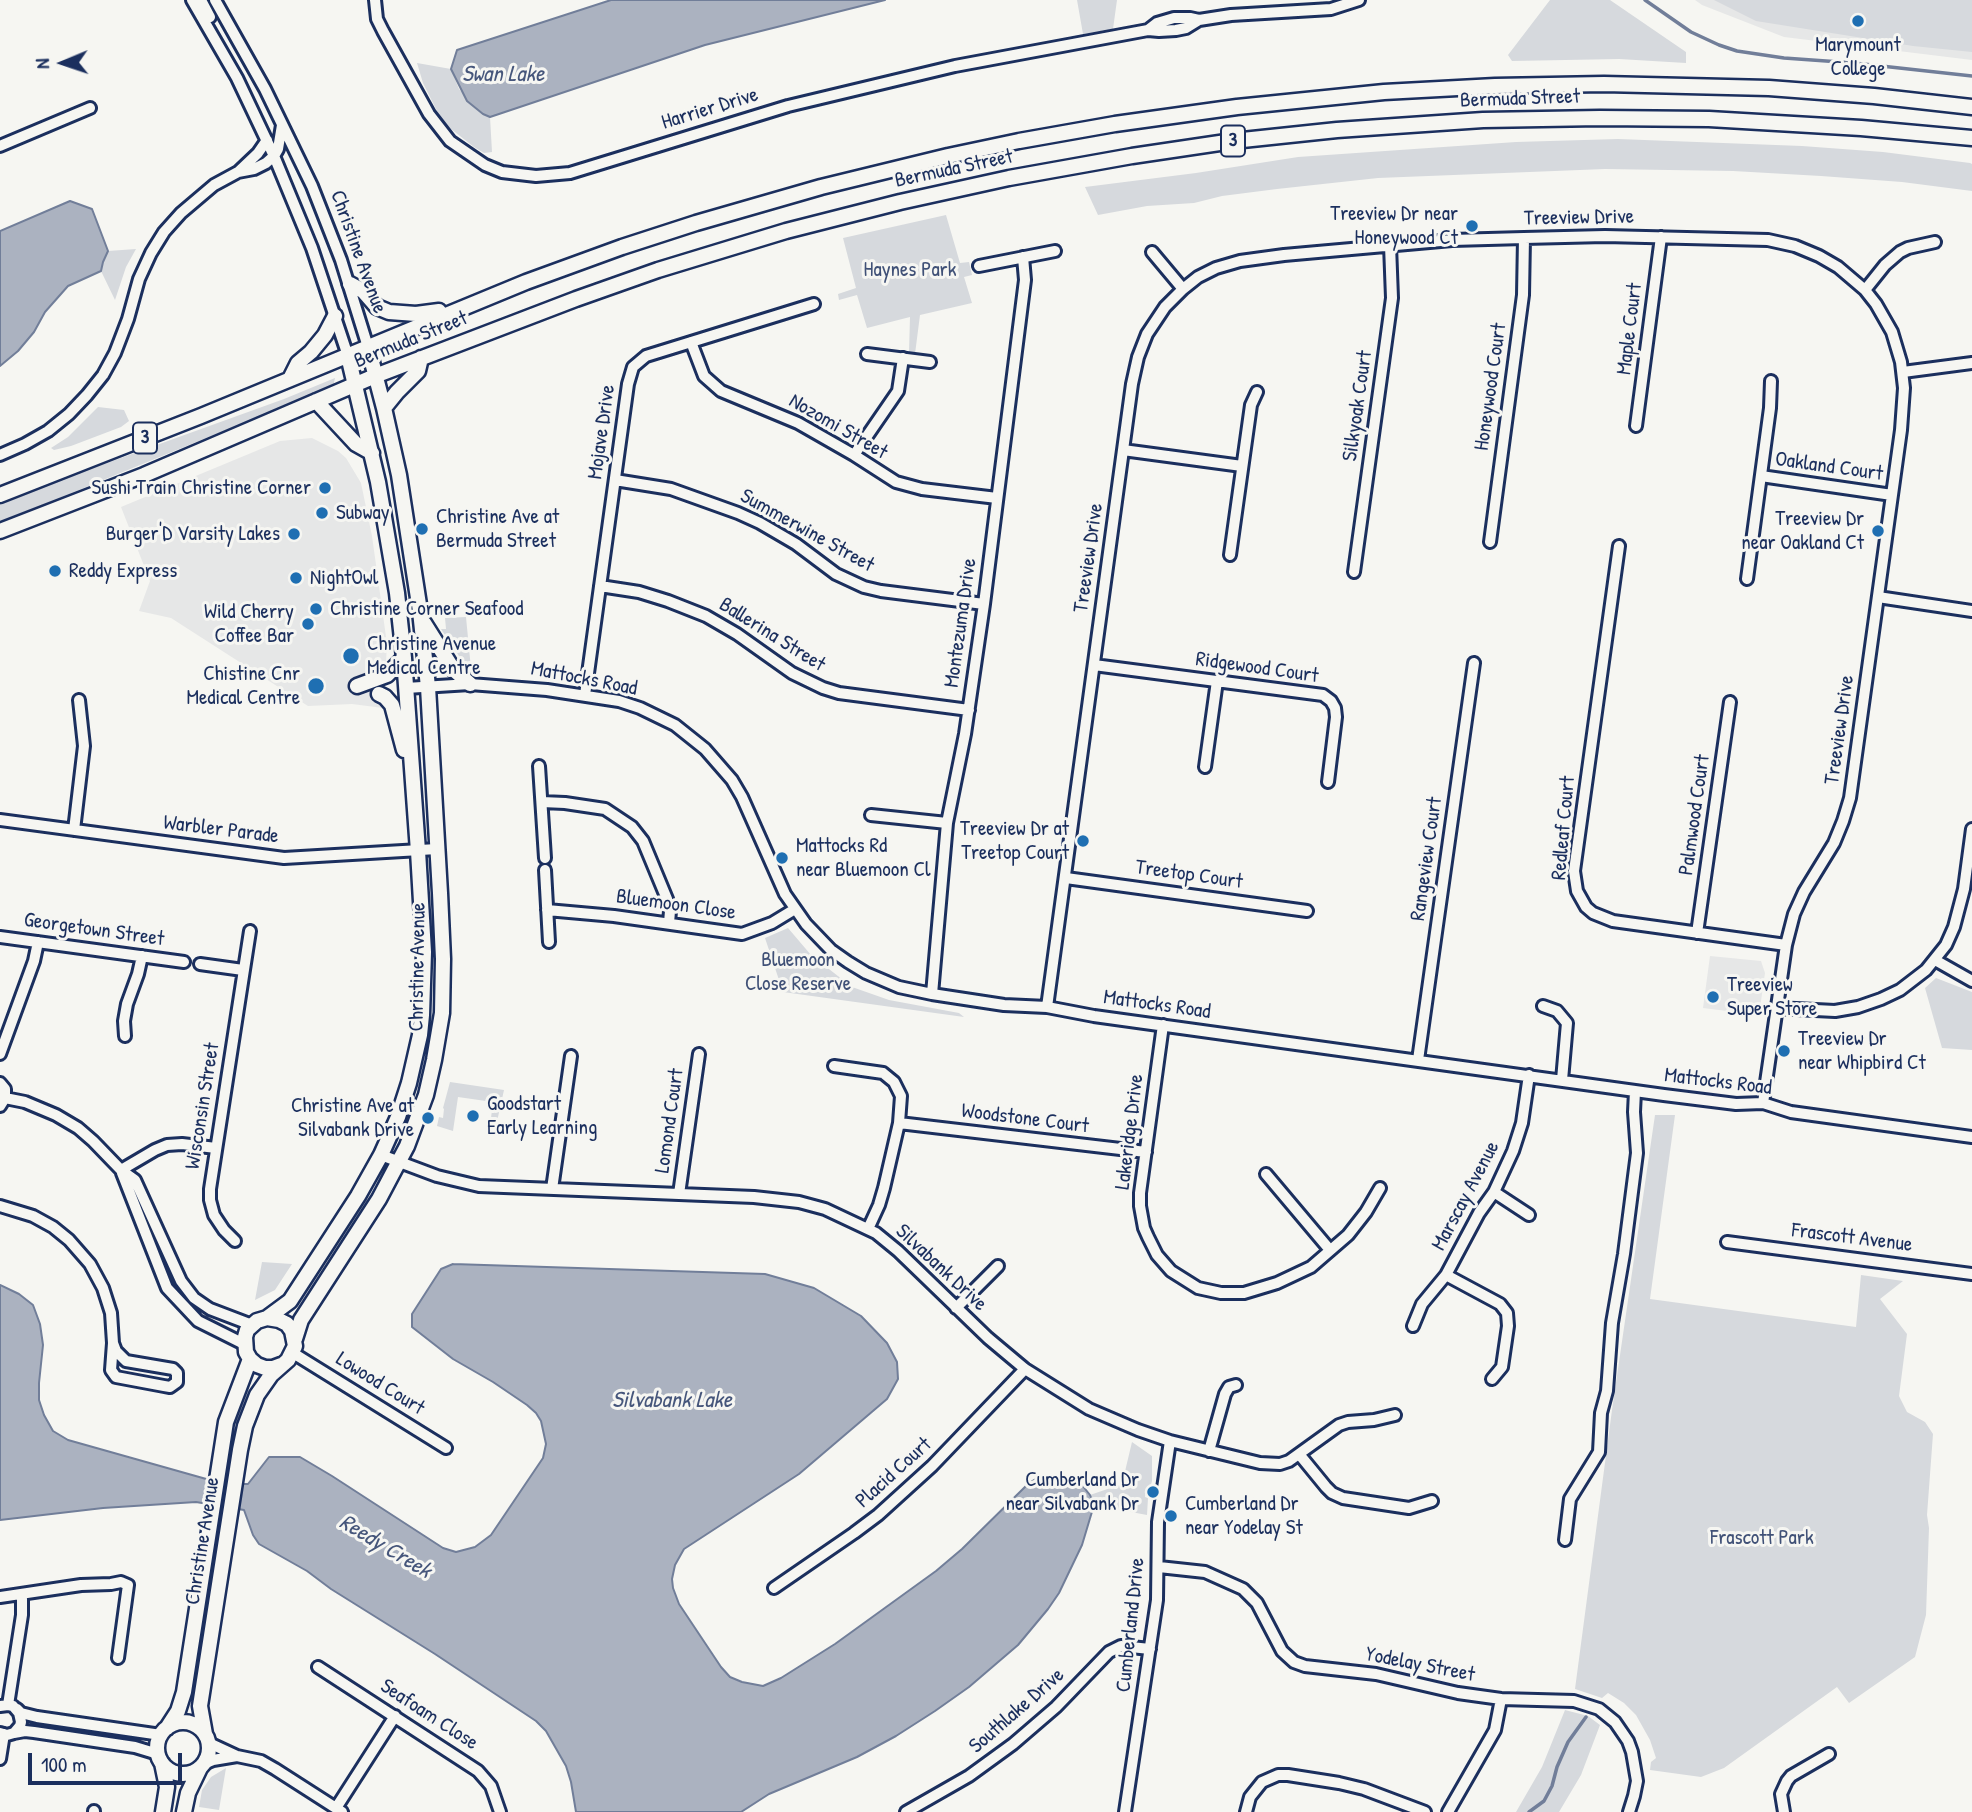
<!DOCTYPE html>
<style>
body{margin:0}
#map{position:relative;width:1972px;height:1812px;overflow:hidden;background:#f6f6f2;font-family:"Patrick Hand",sans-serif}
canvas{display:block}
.north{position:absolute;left:28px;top:28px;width:70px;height:70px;-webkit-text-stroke:5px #f6f6f2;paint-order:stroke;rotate:268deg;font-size:19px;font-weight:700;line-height:28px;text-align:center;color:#1b2f5e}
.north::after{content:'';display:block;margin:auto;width:24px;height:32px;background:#1b2f5e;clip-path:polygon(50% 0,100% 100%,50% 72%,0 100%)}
.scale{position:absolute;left:28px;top:1753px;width:154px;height:32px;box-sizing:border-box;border:4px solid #1b2f5e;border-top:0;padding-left:9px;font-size:21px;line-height:24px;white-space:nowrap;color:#1b2f5e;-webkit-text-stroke:5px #f6f6f2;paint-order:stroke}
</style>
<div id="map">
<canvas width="1972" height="1812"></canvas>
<div class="north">N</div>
<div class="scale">100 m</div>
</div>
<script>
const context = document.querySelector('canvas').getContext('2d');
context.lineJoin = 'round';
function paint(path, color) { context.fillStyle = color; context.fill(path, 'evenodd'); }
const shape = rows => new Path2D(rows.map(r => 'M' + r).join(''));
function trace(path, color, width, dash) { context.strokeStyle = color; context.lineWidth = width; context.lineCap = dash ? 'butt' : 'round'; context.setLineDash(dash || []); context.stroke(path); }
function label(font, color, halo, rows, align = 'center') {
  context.font = font + ' "Patrick Hand",sans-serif'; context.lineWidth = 6; context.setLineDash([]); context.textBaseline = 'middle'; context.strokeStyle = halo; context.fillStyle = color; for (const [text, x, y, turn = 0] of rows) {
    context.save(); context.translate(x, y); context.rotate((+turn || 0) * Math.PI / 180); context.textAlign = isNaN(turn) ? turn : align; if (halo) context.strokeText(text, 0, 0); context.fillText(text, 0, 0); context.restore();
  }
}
const built = shape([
 [1695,0,1972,0,1972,60,1784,37,1702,5],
 [312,438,338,451,346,458,361,483,372,536,387,644,386,662,380,669,383,708,352,704,308,706,171,618,139,611,150,581,121,507,280,441],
 [1710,956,1761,961,1765,973,1759,1015,1703,1008]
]);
const green = shape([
 [1077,0,1117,0,1113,29,1083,34],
 [1550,0,1610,0,1686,52,1686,63,1619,59,1512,61,1508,55],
 [1714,0,1972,0,1972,52,1913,46,1756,21],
 [417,63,451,69,459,89,483,114,490,117,492,152,484,153,474,147,451,129,440,117,423,83],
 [1618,139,1802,146,1883,152,1970,163,1972,164,1972,191,1902,182,1821,176,1733,171,1605,169,1378,178,1277,189,1222,196,1194,203,1147,206,1098,215,1085,187,1196,173,1298,157,1516,142],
 [946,215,960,263,969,262,972,275,964,277,972,303,920,315,915,354,909,353,910,317,867,328,857,295,839,300,838,294,856,288,843,238],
 [136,249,126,267,115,300,101,271,103,262,108,251],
 [335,378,333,387,300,401,287,405,47,503,0,521,0,505,71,476,284,399],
 [98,407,124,410,129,421,121,427,71,446,54,450,51,448,68,437],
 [466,617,471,669,461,659,441,629,446,629,445,618],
 [788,928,811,955,852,987,889,1000,959,1013,964,1017,783,992,765,938],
 [1936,978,1972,992,1972,1050,1942,1048,1925,988],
 [450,1082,504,1090,494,1135,489,1134,493,1102,458,1097,453,1131,437,1126,439,1117,443,1118,444,1109,443,1108],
 [1655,1115,1675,1115,1650,1299,1856,1327,1861,1275,1903,1281,1880,1299,1907,1334,1899,1396,1907,1412,1925,1422,1933,1434,1927,1515,1929,1528,1926,1615,1915,1657,1849,1703,1837,1687,1724,1768,1701,1777,1650,1770,1651,1762,1656,1758,1650,1740,1636,1715,1624,1703,1608,1693,1602,1698,1575,1689,1612,1410],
 [262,1262,292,1264,275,1290,255,1300],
 [1132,1442,1152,1456,1152,1481,1150,1488,1146,1488,1145,1497,1148,1498,1147,1515,1094,1505,1090,1495,1122,1484],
 [1565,1710,1588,1716,1600,1725,1581,1775,1559,1812,1516,1812,1542,1767],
 [226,1768,219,1810,199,1807,202,1790,211,1777]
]);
const water = shape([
 [611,0,885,0,705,45,490,117,483,114,467,101,451,69,457,50,611,0],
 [70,201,92,209,108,251,103,262,101,271,68,286,45,312,34,332,18,351,0,366,0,231,70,201],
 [453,1264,765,1274,814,1288,861,1316,887,1343,897,1362,898,1379,887,1399,799,1474,684,1549,675,1565,672,1579,673,1588,679,1604,721,1667,730,1677,742,1682,763,1686,781,1678,835,1644,936,1571,962,1549,1029,1483,1039,1477,1050,1475,1082,1485,1090,1495,1094,1505,1082,1545,1059,1593,1048,1609,1018,1645,969,1687,935,1711,896,1736,857,1757,769,1794,741,1812,576,1812,571,1782,566,1766,546,1731,536,1721,435,1654,331,1589,307,1571,259,1544,253,1535,244,1510,196,1502,103,1508,0,1520,0,1285,19,1294,33,1305,40,1324,43,1345,39,1383,39,1400,44,1415,53,1431,68,1440,224,1484,248,1484,269,1457,300,1457,332,1476,443,1548,456,1552,475,1547,491,1535,543,1458,546,1444,541,1421,536,1413,527,1405,493,1382,453,1359,412,1327,412,1314,441,1269,453,1264]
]);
const stream = shape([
 [1645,0,1691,32,1719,45,1737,51,1784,58,1854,63,1972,76],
 [1529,1812,1544,1801,1552,1786,1557,1767,1568,1742,1586,1717]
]);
const minor = shape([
 [192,0,237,78,274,156,312,248,348,356],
 [201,0,210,17],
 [215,0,265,89,312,186,341,260,368,347],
 [375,0,377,19,383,31,429,114,450,141,485,165,502,172,536,176,570,173,788,106,955,66,1148,30,1159,31,1176,30,1186,28,1199,20,1231,15,1331,9,1359,0],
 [1148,30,1157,23,1174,18,1190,18,1199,20],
 [0,146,90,108],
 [238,172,258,153,267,140],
 [1152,252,1183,289],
 [979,266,1055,251],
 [1865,290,1885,265,1900,252,1908,248,1935,242],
 [691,342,704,376,721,391,798,423,854,455,896,482,922,489,997,498],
 [867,354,930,362],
 [1903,372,1972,363],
 [1636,426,1661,237],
 [1123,450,1242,466],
 [0,455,25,444,48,431,69,414,87,395,103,375,115,353,128,319,139,279,151,253,164,232,181,213,214,185,238,172,254,169,266,163,274,156,278,149,282,125],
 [854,455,898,391,903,358],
 [1761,476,1892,495],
 [615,480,671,489,738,513,760,523,796,544,836,574,864,587,881,591,984,604],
 [1490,542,1523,295,1524,238],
 [1619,546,1574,871,1577,891,1586,907,1593,913,1613,921,1786,945],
 [1230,555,1251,405,1257,392],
 [1354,572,1392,298,1390,245],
 [1747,579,1770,408,1771,381],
 [600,586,639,592,668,601,706,616,737,634,792,673,823,688,839,693,969,710],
 [1878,597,1972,611],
 [1094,665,1323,695,1331,701,1335,708,1336,717,1328,782],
 [406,688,470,684,547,690,619,701,640,708,675,725,705,749,732,780,742,797,785,894,806,924,831,950,848,962,866,973,899,987,932,994,1004,1005,1047,1007,1094,1016,1664,1095,1736,1104,1763,1103,1791,1112,1972,1137],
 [585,695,628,384,633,367,646,356,814,304],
 [539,766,545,858],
 [1205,767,1217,681],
 [542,802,565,803,605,809,632,827,643,841,667,899,670,911,669,923],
 [871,815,947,823],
 [0,820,284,858,437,849],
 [74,830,84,746,79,700],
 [545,870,549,942],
 [1066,878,1307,911],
 [547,910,614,916,742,934,772,923,795,909],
 [1697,933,1730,702],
 [0,937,184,962],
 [1935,960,1972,981],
 [200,964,243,970],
 [932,994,947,823,965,734,984,604,1025,280,1023,257],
 [1543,1006,1557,1011,1567,1023,1562,1080],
 [1047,1007,1132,384,1138,357,1147,334,1165,307,1183,289,1198,277,1216,268,1240,261,1284,255,1452,240,1524,238,1605,236,1768,240,1795,246,1819,256,1838,267,1865,290,1876,304,1892,332,1901,362,1904,388,1901,430,1850,798,1843,821,1834,843,1804,892,1794,914,1786,945,1763,1103],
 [1776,1008,1835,1011,1858,1007,1881,999,1900,990,1926,970,1946,945,1954,927,1964,889,1972,829],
 [1163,1025,1140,1193,1140,1206,1144,1228,1148,1237,1157,1255,1171,1271,1198,1288,1221,1293,1244,1293,1277,1283,1311,1267,1348,1235,1366,1212,1380,1188],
 [125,1036,124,1021,127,1004,138,974,142,956],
 [0,1054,34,961,38,942],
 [1418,1060,1474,663],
 [834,1066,883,1073,894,1082,901,1096,899,1123,884,1188,879,1205,868,1229],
 [0,1083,5,1089,5,1098,0,1106],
 [5,1098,25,1102,56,1115,78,1128,93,1141,121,1170,135,1180,181,1281,194,1298,210,1309,252,1325],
 [899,1123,1146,1152],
 [381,1155,437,1176,479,1186,754,1197,799,1202,825,1209,876,1233,898,1251,988,1338,1025,1369,1089,1409,1138,1430,1170,1441,1260,1463,1280,1464,1289,1461,1339,1425,1348,1422,1374,1420,1395,1415],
 [121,1170,155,1150,167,1145,182,1144,216,1148],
 [122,1173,167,1288,198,1321,244,1344],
 [1266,1174,1330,1250],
 [552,1189,571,1056],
 [1494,1192,1529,1215],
 [679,1194,699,1054],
 [0,1206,33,1216,53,1227,69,1240,90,1264,103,1288,111,1313,113,1343,111,1370,116,1377,164,1386,170,1387,177,1382,177,1373,173,1369,126,1361,116,1351,113,1343],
 [235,1241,224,1230,214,1215,210,1200,210,1189,250,931],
 [1727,1242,1972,1274],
 [1446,1275,1500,1304,1507,1313,1508,1326,1502,1367,1492,1379],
 [956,1308,998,1266],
 [1413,1326,1422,1304,1446,1275,1479,1213,1494,1192,1513,1151,1522,1123,1529,1075],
 [293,1353,446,1448],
 [1209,1451,1225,1394,1229,1387,1236,1385],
 [1299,1454,1326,1487,1332,1493,1343,1498,1409,1508,1432,1501],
 [1565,1540,1570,1499,1599,1452,1601,1413,1607,1391,1612,1323,1624,1254,1637,1153,1634,1112,1635,1091],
 [1159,1567,1205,1572,1243,1589,1257,1603,1282,1651,1294,1662,1305,1666,1376,1674,1458,1693,1501,1699,1574,1701,1599,1709,1615,1722,1628,1741,1632,1752,1637,1781,1634,1796,1629,1812],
 [774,1588,854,1533,878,1515,932,1466,1025,1369],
 [0,1597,81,1585,111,1584,121,1582,128,1585,118,1658],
 [318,1667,478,1771,491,1786,500,1812],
 [8,1705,22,1615,22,1594],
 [0,1706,8,1705,13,1706,19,1713,21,1722,20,1726,14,1733,7,1735,0,1733],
 [17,1709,21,1713,37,1717,161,1735],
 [14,1733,25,1731,34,1732,135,1747,158,1754],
 [209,1743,237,1756,261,1761,275,1769,342,1812],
 [0,1759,4,1734],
 [203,1764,213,1760,237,1756],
 [336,1808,395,1716],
 [94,1812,94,1811],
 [906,1812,969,1776,1013,1744,1056,1707,1109,1652,1121,1646,1150,1649],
 [1125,1812,1157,1600,1158,1522,1170,1441],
 [1246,1812,1250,1797,1262,1782,1278,1775,1288,1775,1339,1783,1364,1789,1425,1812],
 [1448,1812,1495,1730,1501,1699],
 [1784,1812,1781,1794,1787,1781,1791,1776,1829,1754]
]);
const major = shape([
 [350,284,363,291,377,307,389,312,416,314,439,311],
 [290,379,298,363,311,352,325,335,335,316],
 [316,401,356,444,372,453],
 [384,408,397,392,418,371,421,358],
 [0,495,201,416,526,282,622,247,696,223,821,187,948,156,1019,141,1115,124,1237,107,1384,92,1495,86,1604,84,1769,88,1874,96,1972,107],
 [0,531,144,475,375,376,576,299,658,270,786,231,900,202,1009,178,1132,156,1233,141,1337,130,1483,120,1600,118,1709,119,1861,128,1972,138],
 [424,623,453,669,470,684],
 [357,686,387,675,404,658],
 [379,694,385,697,392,705,404,750],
 [267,1318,290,1301,358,1196,381,1155,398,1117,409,1083,420,1035,422,1015,424,952,418,851,404,658,397,593,378,482,348,356],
 [295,1339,301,1320,379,1199,407,1146,426,1095,434,1060,442,1013,443,959,440,893,428,687,420,611,399,475,384,408,368,347],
 '157 1748a26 26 0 1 1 52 0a26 26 0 1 1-52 0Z',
 [167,1728,178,1711,184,1692,226,1422,250,1359],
 [205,1734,200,1706,240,1450,245,1426,257,1395,271,1375,288,1360,295,1346,292,1331,287,1324,279,1320,267,1318,257,1321,247,1330,245,1337,246,1352,250,1359,257,1365,265,1368,273,1368,281,1365],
 [162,1763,167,1787,163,1812],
 [184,1812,188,1793,200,1768]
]);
const markers = [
 [1858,21,7,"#1f6fb2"],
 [1472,226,7,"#1f6fb2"],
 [325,488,7,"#1f6fb2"],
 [322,513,7,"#1f6fb2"],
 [422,529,7,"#1f6fb2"],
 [1878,531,7,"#1f6fb2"],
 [294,534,7,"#1f6fb2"],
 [55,571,7,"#1f6fb2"],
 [296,578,7,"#1f6fb2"],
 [316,609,7,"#1f6fb2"],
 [308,624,7,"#1f6fb2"],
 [351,656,9,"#1f6fb2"],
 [316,686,9,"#1f6fb2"],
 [1083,841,7,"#1f6fb2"],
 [782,858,7,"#1f6fb2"],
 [1713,997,7,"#1f6fb2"],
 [1784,1051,7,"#1f6fb2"],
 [473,1116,7,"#1f6fb2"],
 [428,1118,7,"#1f6fb2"],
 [1153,1492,7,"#1f6fb2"],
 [1171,1516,7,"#1f6fb2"]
];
const shields = [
 [1233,141,24],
 [145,438,24]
];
const shieldNames = [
 ["3",1233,141],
 ["3",145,438]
];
const poiNames = [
 ["Marymount",1858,45,"center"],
 ["College",1858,69,"center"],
 ["Treeview Dr near",1458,214,"right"],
 ["Honeywood Ct",1458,238,"right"],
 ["Sushi Train Christine Corner",311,488,"right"],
 ["Subway",336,513],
 ["Christine Ave at",436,517],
 ["Bermuda Street",436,541],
 ["Treeview Dr",1864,519,"right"],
 ["near Oakland Ct",1864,543,"right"],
 ["Burger'D Varsity Lakes",280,534,"right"],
 ["Reddy Express",69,571],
 ["NightOwl",310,578],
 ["Christine Corner Seafood",330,609],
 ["Wild Cherry",294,612,"right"],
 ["Coffee Bar",294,636,"right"],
 ["Christine Avenue",367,644],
 ["Medical Centre",367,668],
 ["Chistine Cnr",300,674,"right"],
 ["Medical Centre",300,698,"right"],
 ["Treeview Dr at",1069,829,"right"],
 ["Treetop Court",1069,853,"right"],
 ["Mattocks Rd",796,846],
 ["near Bluemoon Cl",796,870],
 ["Treeview",1727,985],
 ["Super Store",1727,1009],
 ["Treeview Dr",1798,1039],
 ["near Whipbird Ct",1798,1063],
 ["Goodstart",487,1104],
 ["Early Learning",487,1128],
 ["Christine Ave at",414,1106,"right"],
 ["Silvabank Drive",414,1130,"right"],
 ["Cumberland Dr",1139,1480,"right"],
 ["near Silvabank Dr",1139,1504,"right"],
 ["Cumberland Dr",1185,1504],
 ["near Yodelay St",1185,1528]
];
const streetNames = [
 ["Bermuda Street",1520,99,-2],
 ["Harrier Drive",710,109,-17],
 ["Bermuda Street",954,169,-12],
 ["Treeview Drive",1579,218,-1],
 ["Christine Avenue",358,252,70],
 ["Maple Court",1630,329,-83],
 ["Bermuda Street",411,340,-22],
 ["Honeywood Court",1491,387,-82],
 ["Silkyoak Court",1358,406,-82],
 ["Nozomi Street",838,427,30],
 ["Mojave Drive",602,432,-82],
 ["Oakland Court",1829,467,8],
 ["Summerwine Street",807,531,29],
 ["Treeview Drive",1089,558,-82],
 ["Montezuma Drive",961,623,-82],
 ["Ballerina Street",772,635,32],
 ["Ridgewood Court",1257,668,8],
 ["Mattocks Road",584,679,11],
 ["Treeview Drive",1840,730,-82],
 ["Palmwood Court",1695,815,-82],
 ["Redleaf Court",1564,828,-85],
 ["Warbler Parade",221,830,7],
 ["Rangeview Court",1427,859,-82],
 ["Treetop Court",1189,875,8],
 ["Bluemoon Close",676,905,8],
 ["Georgetown Street",94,930,8],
 ["Christine Avenue",418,967,-89],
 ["Mattocks Road",1157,1005,8],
 ["Mattocks Road",1718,1082,7],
 ["Wisconsin Street",203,1106,-81],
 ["Woodstone Court",1025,1119,7],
 ["Lomond Court",670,1121,-82],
 ["Lakeridge Drive",1130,1132,-83],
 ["Marscay Avenue",1466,1196,-62],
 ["Frascott Avenue",1852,1238,7],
 ["Silvabank Drive",941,1268,43],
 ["Lowood Court",380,1384,32],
 ["Placid Court",894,1473,-42],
 ["Christine Avenue",203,1541,-81],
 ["Cumberland Drive",1131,1625,-84],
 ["Yodelay Street",1420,1665,11],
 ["Southlake Drive",1017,1711,-41],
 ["Seafoam Close",429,1715,33]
];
const parkNames = [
 ["Haynes Park",910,270],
 ["Bluemoon",798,960],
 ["Close Reserve",798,984],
 ["Frascott Park",1762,1538]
];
const waterNames = [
 ["Swan Lake",503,75],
 ["Silvabank Lake",672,1401],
 ["Reedy Creek",385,1547,31]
];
paint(built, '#e6e7e7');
paint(green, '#d6d9dd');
paint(water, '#abb2c0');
trace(water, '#717e99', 2);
trace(stream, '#717e99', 3.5);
trace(minor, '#1b2f5e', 16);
trace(major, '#1b2f5e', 19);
trace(minor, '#f6f6f2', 10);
trace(major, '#f6f6f2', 14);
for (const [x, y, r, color] of markers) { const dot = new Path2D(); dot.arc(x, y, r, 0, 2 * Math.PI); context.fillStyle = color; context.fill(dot); trace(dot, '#f6f6f2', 2.5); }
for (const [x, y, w] of shields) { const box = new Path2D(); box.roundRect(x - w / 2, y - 15.5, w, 31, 5); context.fillStyle = '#f6f6f2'; context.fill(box); trace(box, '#1b2f5e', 2); }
label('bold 19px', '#1b2f5e', null, shieldNames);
label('21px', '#1b2f5e', '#f6f6f2', poiNames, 'left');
label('21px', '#1b2f5e', '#f6f6f2', streetNames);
label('21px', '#405177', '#f6f6f2', parkNames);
label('italic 23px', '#46567b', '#f6f6f2', waterNames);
</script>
